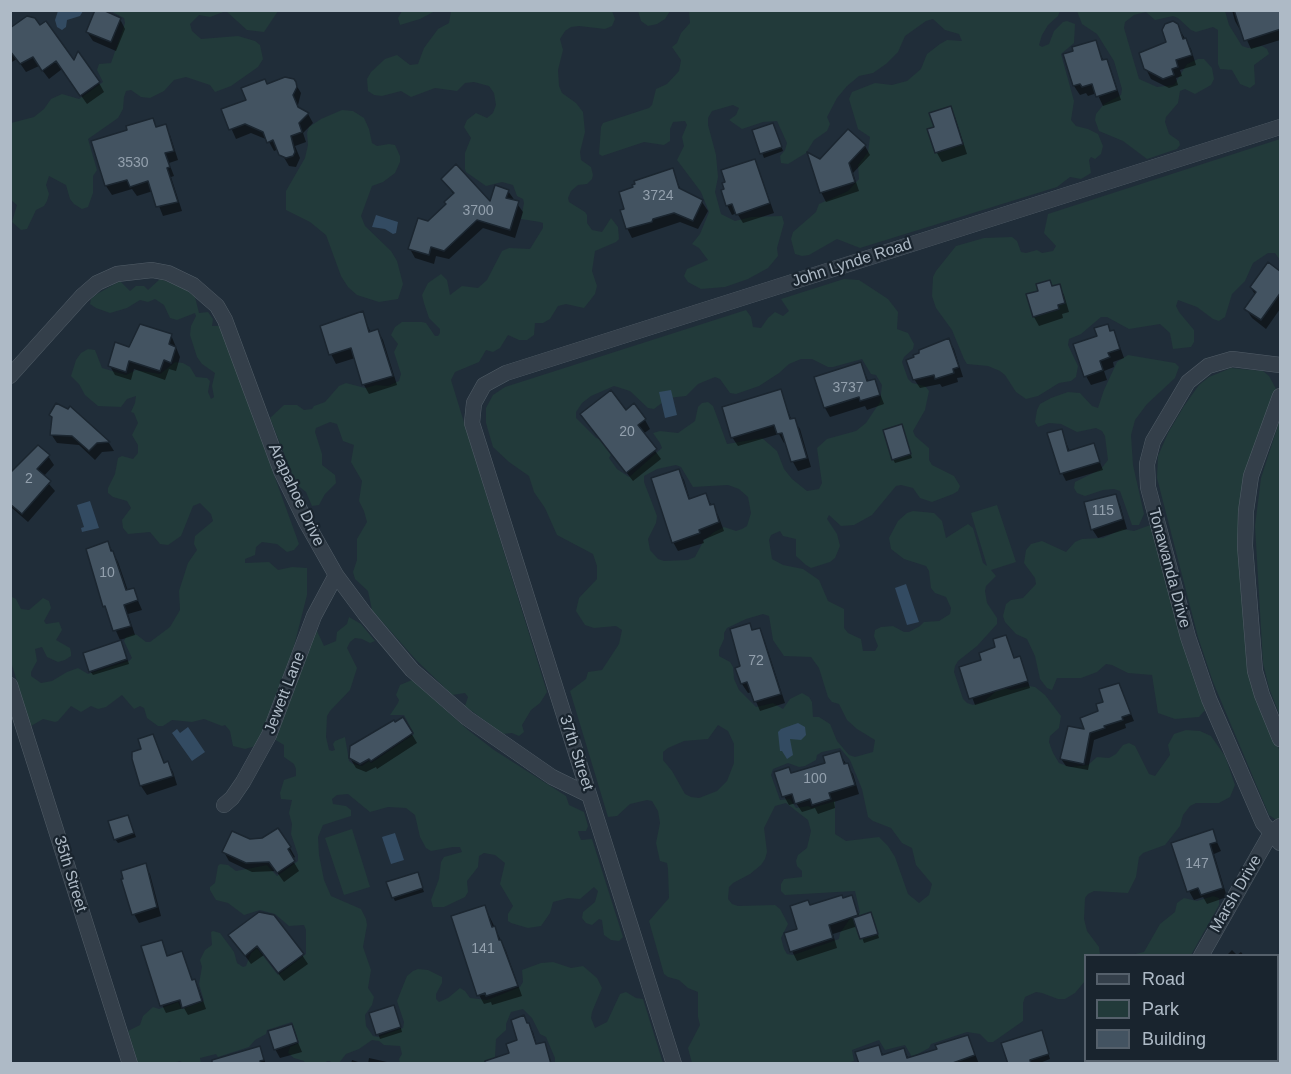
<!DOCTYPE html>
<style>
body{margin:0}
#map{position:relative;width:1291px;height:1074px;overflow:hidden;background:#202d39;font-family:Helvetica,sans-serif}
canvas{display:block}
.frame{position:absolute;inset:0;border:12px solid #aebac6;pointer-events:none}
.legend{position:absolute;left:1084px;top:954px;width:195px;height:108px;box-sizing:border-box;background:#19242e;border:2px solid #55606b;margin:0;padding:8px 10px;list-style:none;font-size:18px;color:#aebac6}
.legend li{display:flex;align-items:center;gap:12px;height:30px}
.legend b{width:30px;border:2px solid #55606b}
</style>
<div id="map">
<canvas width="1291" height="1074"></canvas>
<div class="frame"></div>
<ul class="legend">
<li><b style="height:8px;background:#343f4a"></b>Road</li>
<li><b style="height:16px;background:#223a3a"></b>Park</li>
<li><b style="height:16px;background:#435361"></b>Building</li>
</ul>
</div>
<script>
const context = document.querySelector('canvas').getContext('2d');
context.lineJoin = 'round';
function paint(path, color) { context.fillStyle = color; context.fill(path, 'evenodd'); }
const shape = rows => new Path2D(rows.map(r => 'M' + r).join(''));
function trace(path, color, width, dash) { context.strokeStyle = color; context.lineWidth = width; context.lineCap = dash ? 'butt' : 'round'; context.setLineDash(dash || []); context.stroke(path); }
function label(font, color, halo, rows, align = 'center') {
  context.font = font + ' Helvetica,sans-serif'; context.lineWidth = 4.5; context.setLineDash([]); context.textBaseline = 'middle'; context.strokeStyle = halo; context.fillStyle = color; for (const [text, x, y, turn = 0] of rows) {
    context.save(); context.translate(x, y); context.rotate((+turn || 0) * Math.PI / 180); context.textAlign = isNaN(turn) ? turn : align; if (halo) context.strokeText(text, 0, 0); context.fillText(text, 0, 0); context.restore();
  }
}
const green = shape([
 [689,10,1060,11,1058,16,1048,25,1042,35,1039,45,1042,47,1049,44,1054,31,1063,22,1067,21,1075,24,1074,43,1061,54,1074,101,1071,120,1076,126,1088,129,1098,134,1103,146,1101,154,1095,159,1091,157,1089,160,1091,173,1081,179,1070,177,1057,187,860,248,837,239,809,255,802,256,795,254,791,239,793,232,816,212,819,204,848,191,859,179,858,165,868,152,870,137,858,129,849,99,852,92,875,83,892,85,907,81,921,69,927,54,940,44,947,40,962,41,959,34,945,30,933,19,926,21,905,36,898,52,886,64,873,73,859,76,847,86,837,98,827,117,830,124,827,131,814,140,806,153,788,164,781,163,780,156,785,150,787,143,777,121,763,122,742,129,729,120,736,115,739,108,733,105,712,111,708,118,708,125,716,155,718,177,715,192,721,214,735,221,751,217,782,216,784,223,777,248,778,256,768,268,748,279,725,287,701,289,688,282,684,276,687,269,708,260,699,248,692,244,700,234,709,212,701,192,677,160,684,146,682,137,687,125,685,121,673,122,670,129,670,141,664,145,644,142,602,156,599,154,601,127,603,123,649,108,652,105,656,89,667,84,679,71,681,60,672,47,677,43,681,33,690,23],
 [111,11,278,11,264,32,247,30,226,11,210,17,199,15,190,24,192,31,201,39,238,36,255,41,260,45,263,59,258,67,231,86,215,92,210,85,186,77,174,80,164,91,150,98,141,97,131,90,126,91,124,97,123,109,118,118,88,139,97,170,93,176,93,193,88,207,82,209,74,204,70,199,66,185,49,176,46,185,49,194,47,201,44,206,36,210,27,229,21,230,12,222,17,205,11,200,11,123,34,117,44,109,51,99,62,94,79,99,103,82,97,70,99,64,111,63,125,23,124,18],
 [402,11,402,10,435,11,420,19,400,25,398,18],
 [451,11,612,11,615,19,612,26,605,29,579,26,571,27,565,31,560,39,563,50,558,70,559,86,562,93,576,103,583,112,585,132,580,152,581,160,591,167,593,175,592,179,587,184,578,185,571,191,568,198,569,202,585,212,587,215,587,223,592,230,602,232,611,218,618,227,619,239,616,242,595,251,592,271,597,286,595,294,584,308,566,304,558,306,550,319,543,323,535,323,534,335,527,340,519,340,508,335,500,348,493,352,486,350,479,362,455,372,451,380,547,692,540,703,531,710,522,725,524,732,519,736,512,733,503,734,465,706,468,697,465,693,452,695,440,683,416,660,372,610,368,591,355,579,353,572,357,560,357,539,367,522,364,511,359,501,362,481,351,462,354,445,343,441,337,424,330,422,316,428,315,432,322,454,322,465,335,475,336,483,325,494,319,505,312,506,306,492,296,484,270,418,284,405,297,405,304,410,312,409,314,406,325,402,339,386,346,383,365,388,376,385,388,386,399,381,401,374,394,352,398,344,391,335,395,327,402,322,422,322,426,323,435,336,438,336,440,333,440,329,429,318,424,303,422,295,428,283,441,274,447,280,450,295,462,286,478,288,487,280,502,251,509,248,530,249,543,228,543,223,540,222,521,219,524,203,523,199,517,196,513,185,502,182,486,186,466,172,465,169,465,153,471,138,464,127,467,120,476,113,487,118,493,113,496,105,494,93,489,86,474,82,465,83,457,91,435,88,411,97,401,91,382,96,374,95,368,91,367,79,371,72,385,59,397,55,410,65,418,64,424,48,438,29,449,23],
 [638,11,638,10,670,11,665,19,657,24,648,26,641,21],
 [1077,11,1225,11,1229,25,1242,46,1248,48,1262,46,1267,49,1269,54,1254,65,1255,84,1250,88,1240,84,1232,70,1220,69,1218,64,1218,30,1213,27,1196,32,1191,30,1178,18,1173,16,1155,20,1146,12,1134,15,1125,22,1124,28,1139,79,1157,87,1174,85,1187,64,1198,59,1204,59,1212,68,1214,79,1211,85,1195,94,1185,89,1180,91,1178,103,1166,117,1165,122,1169,134,1179,141,1180,145,1177,149,1147,159,1123,141,1099,131,1095,120,1096,114,1104,104,1121,95,1122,89,1114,61,1097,34,1082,24],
 [342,110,353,111,364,118,369,129,372,143,377,146,389,144,395,145,400,156,400,162,395,173,383,182,372,186,361,216,365,226,391,251,397,261,403,284,398,299,379,302,357,295,348,287,341,276,326,235,310,222,286,210,286,191,305,158,308,145,307,133,309,127,321,119],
 [1280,139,1280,260,1275,253,1268,253,1253,263,1245,281,1232,294,1225,317,1219,321,1213,319,1197,307,1178,300,1176,306,1179,312,1194,330,1194,342,1191,347,1173,349,1170,333,1160,324,1129,329,1107,317,1101,317,1081,334,1069,339,1068,345,1078,366,1076,377,1071,381,1059,383,1038,396,1026,399,1016,392,1005,375,1000,371,988,366,967,364,964,359,952,330,936,308,932,296,933,277,936,271,956,246,984,238,1012,237,1017,241,1021,252,1026,253,1037,250,1042,253,1053,251,1056,246,1044,233,1048,214],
 [160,279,184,288,195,297,199,313,208,312,213,319,212,326,220,326,299,544,294,550,287,552,277,544,262,542,256,547,255,555,245,559,245,563,269,562,278,570,292,567,307,568,307,595,289,666,277,700,256,746,245,749,233,746,230,731,225,725,222,726,204,719,192,722,172,720,163,726,158,726,147,718,144,708,140,706,134,709,122,695,106,707,98,709,91,706,81,712,71,706,58,721,55,722,43,719,31,726,11,662,10,596,16,599,21,609,29,610,43,598,49,601,51,608,44,621,46,624,59,622,62,630,56,640,70,648,71,652,71,656,65,660,58,662,47,657,42,647,35,649,37,661,31,672,31,676,41,683,52,681,67,672,78,668,88,674,129,661,132,658,124,641,126,637,133,634,137,635,146,642,150,642,170,627,180,610,179,591,188,563,197,550,194,544,195,536,213,521,211,514,200,503,193,506,181,536,168,545,160,544,150,532,128,534,123,528,122,520,131,508,127,501,113,497,108,493,108,488,115,474,118,458,122,456,133,459,138,453,138,445,132,435,138,423,134,413,131,412,135,403,136,396,127,399,121,407,98,406,85,395,79,384,71,376,76,360,81,353,88,349,95,350,102,368,126,375,136,370,160,374,175,362,183,363,190,367,196,377,207,378,210,381,208,392,211,399,214,397,212,386,215,373,202,364,197,357,190,335,191,326,196,316,195,313,177,320,170,318,164,305,155,299,148,302,140,300,127,308,110,313,96,308,90,304,91,299,97,294,120,281,130,291,136,286,144,286,148,290],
 [844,279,859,280,888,299,898,312,897,329,908,333,914,344,913,349,904,357,902,362,908,379,912,383,925,386,929,391,925,410,913,431,915,436,929,448,929,460,932,465,954,476,960,486,958,491,953,494,932,502,920,498,913,488,901,485,896,486,872,515,854,525,841,526,829,515,827,519,837,534,840,546,835,558,830,562,811,568,806,565,796,556,796,539,783,536,780,531,771,535,769,540,772,559,783,565,803,569,819,580,828,601,844,609,844,628,848,633,861,639,863,651,875,651,878,646,874,636,875,630,881,627,893,626,904,632,909,632,920,626,924,622,939,621,950,614,951,608,946,597,935,593,931,588,929,571,926,566,904,559,891,549,889,538,898,521,907,513,913,511,934,513,942,521,946,538,968,524,973,528,983,563,987,566,971,513,997,505,1016,562,991,570,996,576,986,586,985,591,987,603,997,618,997,624,977,646,958,661,955,666,954,672,963,699,967,703,973,705,984,701,994,693,999,679,1005,688,1011,690,1029,686,1035,687,1045,695,1061,716,1059,728,1050,736,1049,742,1053,753,1059,763,1070,767,1088,765,1097,757,1109,758,1116,754,1123,745,1129,743,1135,746,1149,774,1155,776,1170,755,1168,745,1174,734,1186,730,1200,731,1211,736,1225,756,1235,785,1230,797,1219,803,1196,803,1190,806,1183,815,1180,826,1165,845,1143,853,1139,857,1136,877,1128,893,1094,891,1088,894,1085,898,1084,919,1087,931,1099,947,1100,955,1086,956,1085,981,1075,993,1065,999,1058,999,1042,993,1036,992,1025,997,1023,1003,1023,1021,993,1042,988,1042,980,1034,967,1032,931,1044,929,1048,912,1057,905,1045,885,1050,879,1040,852,1050,854,1061,846,1063,692,1063,688,1048,700,1025,698,1017,698,992,688,988,679,980,668,977,664,974,649,921,669,898,668,869,667,863,660,861,656,843,660,823,658,811,652,801,647,800,630,804,617,816,608,817,570,691,586,679,588,672,602,670,619,644,622,630,616,626,594,628,585,625,576,611,579,598,597,579,597,566,593,554,557,535,545,508,534,492,529,476,509,462,493,447,486,423,486,408,493,395,505,387,746,310,751,317,753,327,761,328,768,318,775,312,783,316,789,311,781,299],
 [801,359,812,359,828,367,833,367,862,359,871,374,876,375,882,385,880,402,866,423,856,431,827,439,817,448,822,483,819,489,807,491,792,479,784,469,777,451,762,438,727,444,713,406,708,402,702,403,698,407,695,421,678,433,660,431,653,433,660,443,662,448,629,477,617,469,609,458,615,448,615,442,596,438,576,418,576,412,582,403,591,396,614,386,630,391,648,408,654,409,668,398,686,396,698,384,715,377,720,379,730,393,736,394,759,386,779,373,789,364],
 [676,465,681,467,693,487,728,485,739,489,748,497,751,513,747,526,742,529,736,531,724,527,714,532,704,540,695,557,688,560,664,561,658,559,650,550,648,539,656,523,657,516,644,482,644,476,657,469],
 [763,614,769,616,773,640,784,656,811,657,819,668,828,697,832,702,839,704,847,720,857,729,875,740,873,752,855,757,849,755,837,741,830,724,819,717,813,717,812,702,809,697,802,693,790,699,783,709,773,703,756,707,739,690,734,679,733,667,730,662,719,656,719,650,724,639,724,633,727,628,746,619],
 [718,725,728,731,734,744,734,763,727,781,717,791,699,798,691,797,685,794,672,771,663,760,663,752,668,748,684,741,708,739],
 [840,748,850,760,862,789,868,817,873,821,891,828,902,843,912,848,916,865,932,884,929,895,919,903,908,894,895,857,888,846,879,837,846,841,835,834,835,801,812,808,808,806,796,808,790,799,780,800,771,775,773,769,788,763,799,767,805,766,816,760,817,755,822,752],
 [786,803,808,820,811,831,807,848,798,855,796,861,797,866,802,871,802,877,784,879,781,884,781,891,785,895,855,891,860,913,851,917,840,933,839,939,793,955,787,954,784,949,781,938,788,924,780,909,775,905,738,906,732,904,728,899,729,887,733,883,750,874,761,865,765,859,767,852,764,828,775,806],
 [1128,355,1175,363,1179,367,1175,378,1147,404,1135,420,1131,435,1133,465,1144,514,1139,525,1132,525,1120,491,1114,489,1103,490,1085,496,1077,493,1074,488,1075,482,1101,469,1108,460,1105,436,1102,431,1096,428,1077,432,1061,424,1049,423,1038,427,1035,422,1037,410,1040,404,1051,398,1068,392,1080,393,1092,406,1098,408,1104,390,1117,362],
 [1231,368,1263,371,1269,376,1276,389,1250,466,1257,693,1280,752,1280,820,1278,821,1269,815,1213,682,1198,637,1157,478,1158,456,1168,433,1184,406,1199,385,1209,377],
 [1280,419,1280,716,1269,688,1263,663,1255,526,1261,478],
 [1153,524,1206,709,1199,717,1175,719,1158,713,1152,675,1128,673,1112,665,1106,664,1097,672,1081,678,1057,678,1052,690,1047,688,1040,679,1035,656,1027,639,1016,634,1005,622,1003,616,1006,604,1011,600,1023,598,1036,584,1035,578,1024,563,1026,550,1031,544,1042,541,1066,552,1075,542,1082,539,1103,538,1122,529,1134,531],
 [349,617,361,624,375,641,370,643,362,639,355,638,350,642,347,648,357,668,350,690,330,711,327,716,326,737,329,750,332,751,335,750,333,744,335,741,345,737,349,761,353,764,362,766,369,761,371,763,414,734,404,715,390,715,398,703,399,700,396,695,400,685,412,680,468,730,494,750,566,796,569,805,584,812,588,826,586,831,578,831,579,835,581,840,592,839,623,937,619,941,611,940,604,935,602,920,599,919,592,925,586,923,582,918,583,912,595,902,598,891,594,887,580,899,568,898,553,902,550,913,541,926,528,928,511,923,508,921,508,914,513,906,500,884,505,863,495,855,484,853,479,856,478,867,467,881,468,892,465,897,444,907,433,907,431,900,439,879,441,862,444,857,462,852,460,847,453,847,431,851,426,848,420,837,415,815,406,808,388,807,370,812,348,794,337,795,332,799,333,804,346,806,351,810,351,816,323,825,318,837,319,855,324,880,331,896,361,909,366,919,367,925,363,947,371,970,368,988,374,997,372,1005,365,1015,366,1026,373,1036,378,1037,403,1028,404,1022,397,1001,407,976,413,971,418,969,428,970,442,977,442,983,436,994,436,999,439,1002,448,998,460,988,465,991,470,998,487,1000,520,987,523,982,522,970,541,963,553,962,571,968,583,966,597,978,602,988,592,1012,591,1018,595,1028,607,1022,620,994,626,992,636,998,643,999,663,1063,555,1063,555,1058,546,1037,540,1034,532,1018,523,1009,511,1012,506,1024,506,1030,496,1039,495,1057,490,1063,400,1063,399,1059,402,1054,400,1046,384,1045,379,1041,372,1040,359,1049,346,1054,339,1063,332,1063,330,1061,327,1061,325,1063,305,1063,304,1061,294,1058,288,1053,290,1047,299,1043,292,1022,267,1030,266,1034,255,1040,249,1047,218,1057,216,1054,200,1058,201,1063,183,1063,180,1061,173,1063,138,1063,128,1031,140,1025,143,1016,153,1007,159,1009,178,1002,182,1009,204,1001,199,984,202,967,200,960,205,950,212,945,211,932,213,931,220,933,234,952,237,963,243,967,246,966,251,953,257,948,278,975,306,954,306,930,304,925,289,926,275,914,260,910,244,915,228,903,216,900,210,890,210,887,215,883,218,866,220,864,228,865,236,871,267,865,277,876,298,861,298,855,291,834,292,824,289,813,292,800,281,799,280,793,284,780,296,776,296,769,294,764,284,757,284,745,274,739,311,635,317,631,324,646,336,641,337,632,347,624],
 [352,829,370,887,344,895,325,838],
 [1213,896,1219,898,1219,905,1191,955,1131,955,1144,952,1160,924,1175,912,1177,903,1184,898,1197,901]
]);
const water = shape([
 [58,11,58,10,83,11,80,16,67,20,66,27,62,30,57,27,55,20],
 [376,215,398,222,396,233,393,234,385,229,372,227],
 [671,390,677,415,665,418,659,392],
 [90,501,99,528,82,532,81,528,84,527,77,505],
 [906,584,919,622,907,625,895,588],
 [798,723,805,727,806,735,801,740,790,739,793,755,787,759,782,751,780,751,778,732,781,729],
 [188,727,205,752,192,761,172,733,177,729,180,733],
 [395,833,404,860,391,864,382,837]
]);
const shadow = shape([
 [1232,10,1280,10,1280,40,1251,49,1242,29,1240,30,1235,21],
 [120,19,125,29,116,51,93,41,87,32],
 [1177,25,1191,49,1196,65,1180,70,1182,76,1176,78,1178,85,1169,88,1151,79,1146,69,1168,43],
 [10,30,74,63,99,83,104,92,87,104,62,69,49,79,39,66,26,72,17,59,10,63],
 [1095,41,1104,62,1106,61,1111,70,1121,100,1103,106,1097,93,1088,96,1086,93,1080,95,1074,86,1064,55],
 [295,83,301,93,298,105,299,109,308,114,313,123,303,133,306,142,295,146,300,158,296,167,289,166,279,149,274,151,268,140,251,133,236,139,223,110,248,101,267,86],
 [950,108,955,117,967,154,942,162,937,153,929,130,936,128],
 [152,120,157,128,165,125,170,135,178,160,169,163,174,176,171,177,182,211,163,216,153,191,137,196,132,189,112,195,106,186,93,142,129,131],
 [775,129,783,151,764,158,754,131],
 [865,146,870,155,853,173,859,191,826,202,821,192,820,161],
 [754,160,759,170,774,213,743,223,737,213,732,215,727,205],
 [672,170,681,190,702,202,708,211,698,229,680,222,632,238,627,228],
 [443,179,491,204,508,191,523,212,515,238,483,228,449,259,436,256,434,264,415,258,410,249,429,222,448,205,454,195],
 [1280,273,1280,309,1266,329,1252,318,1246,309,1256,296,1251,288],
 [1059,286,1064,295,1069,312,1062,314,1063,318,1039,326,1034,317,1053,288],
 [362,313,371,333,378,331,383,340,397,385,369,394,364,385,355,358,336,364,331,354],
 [1107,326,1118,341,1124,358,1113,362,1114,367,1104,371,1107,380,1091,385,1086,376,1098,337],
 [171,335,180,357,176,371,169,369,165,380,134,369,131,380,115,375,110,366,129,348],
 [949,340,954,349,963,377,957,378,958,382,942,387,940,384,920,388,914,379],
 [861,364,869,383,875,381,884,404,867,410,865,406,830,417,825,408,816,378],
 [780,391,792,421,794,420,800,429,811,467,798,471,793,462,787,442,784,443,779,434,738,446,732,437],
 [70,409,109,443,114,451,102,452,95,460,79,445,57,443,51,434,53,419,51,415],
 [626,412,645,420,650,429,643,434,661,459,633,481,582,415],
 [903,430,912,458,895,463,893,459],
 [1061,430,1070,452,1093,445,1103,470,1066,481,1062,473],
 [48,456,54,465,43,477,55,491,28,522,12,508,10,510,10,476],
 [679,471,684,480,690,500,705,495,718,515,724,531,703,540,704,543,678,551,673,542],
 [1115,496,1120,505,1127,529,1098,538,1092,529],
 [108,543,118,562,128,591,133,589,142,610,128,614,135,635,120,640,105,606,88,550],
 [749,624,753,632,759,630,764,639,785,703,760,711,752,692,748,693,742,684,737,669,742,667],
 [1006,636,1014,659,1019,658,1023,665,1030,688,975,705,961,668,983,661,997,648],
 [123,646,129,664,93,675,90,671],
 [1119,685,1134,721,1125,724,1126,728,1094,740,1088,770,1066,766,1061,759,1086,731],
 [403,719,417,743,377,769,376,767,366,772,356,768,350,758],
 [152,736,165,764,168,763,173,772,177,785,147,795,141,786,134,759],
 [839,753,853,774,859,794,834,802,835,808,818,814,815,808,802,812,796,803,789,805,784,796,792,775,827,764],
 [128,816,136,837,118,843,115,839],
 [1212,831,1221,851,1214,854,1227,897,1207,904,1203,897,1194,900,1189,891],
 [250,841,290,848,295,857,292,859,299,871,284,882,276,871,252,872,229,861,224,852],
 [145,865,150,874,161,916,139,923,134,914],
 [419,878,424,892,395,901,393,897],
 [851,897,860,917,873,918,879,938,864,943,858,926,833,934,837,948,797,961,792,951,799,930,811,907],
 [485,907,506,951,522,996,492,1005,491,1002,484,1004,479,995],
 [230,935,302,955,308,964,284,981,264,955,251,964],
 [161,941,168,957,181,953,193,981,195,981,199,989,206,1009,188,1015,184,1008,166,1013,162,1005],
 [1232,950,1237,955,1241,952,1244,956,1226,956],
 [1278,992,1280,995,1280,1029,1278,1032],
 [396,1011,402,1032,380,1039,371,1014],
 [528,1025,533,1032,537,1046,544,1043,552,1064,484,1064,511,1054],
 [291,1026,302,1052,280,1058,275,1049],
 [968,1036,979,1064,860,1064,878,1046,884,1056,904,1050,909,1059,939,1050],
 [1043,1036,1050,1059,1037,1064,1009,1064],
 [259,1047,266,1064,217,1064],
 [369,1058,387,1062,388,1064,368,1064],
 [352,1060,364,1064,351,1064],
 [1150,1060,1183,1060,1184,1064,1141,1064],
 [1236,1060,1253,1060,1254,1064,1237,1064]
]);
const building = shape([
 [95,10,103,10,121,18,111,42,86,32,95,10],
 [1234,10,1281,10,1281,29,1244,41,1234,10],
 [27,16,35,18,40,25,46,21,74,60,78,51,100,82,80,96,56,61,42,71,33,57,20,64,10,51,10,28,27,16],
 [1173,21,1178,24,1183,39,1186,38,1192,55,1176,60,1178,67,1172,69,1174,75,1163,79,1144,69,1139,53,1166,42,1162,30,1165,24,1173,21],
 [1096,40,1102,60,1107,59,1117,90,1096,97,1092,84,1082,87,1080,84,1073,86,1063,54,1073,51,1072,47,1096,40],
 [285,77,294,79,296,82,297,87,293,95,298,107,309,113,299,123,302,132,291,136,295,152,293,156,286,158,279,155,273,140,267,143,263,132,245,124,229,130,221,109,246,100,241,88,265,79,267,84,285,77],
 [951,106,963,144,935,153,927,129,934,127,929,113,951,106],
 [153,118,156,127,166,124,174,151,165,153,170,167,167,168,178,202,156,207,148,181,130,187,127,180,105,186,91,141,127,130,126,126,153,118],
 [773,123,782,147,760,154,752,130,773,123],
 [848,129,866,145,849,163,855,182,820,193,807,152,820,159,848,129],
 [755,159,770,203,736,215,732,204,726,206,721,190,724,189,722,183,725,182,721,170,755,159],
 [456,164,490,201,495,185,509,190,506,198,519,201,510,230,477,220,444,251,431,247,429,255,408,249,418,218,428,221,446,204,444,202,454,193,441,179,456,164],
 [673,168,679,188,703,200,693,221,674,213,653,219,652,222,626,229,620,210,624,209,619,192,633,187,632,185,635,184,634,181,673,168],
 [1268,262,1281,272,1281,292,1261,320,1244,309,1256,292,1250,287,1268,262],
 [1050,280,1052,286,1060,284,1065,303,1058,305,1059,309,1033,317,1026,294,1038,291,1036,284,1050,280],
 [363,311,369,332,378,329,393,376,362,385,351,348,329,355,320,326,363,311],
 [140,324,172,334,169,344,176,347,171,363,164,360,160,371,129,361,126,372,108,366,115,342,129,347,140,324],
 [1108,324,1110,331,1114,330,1120,349,1108,353,1110,357,1100,361,1103,370,1084,377,1073,344,1097,336,1094,328,1108,324],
 [949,338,959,367,953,369,954,373,935,379,934,375,913,380,906,360,914,357,913,355,919,353,919,350,949,338],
 [861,362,867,381,875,379,880,395,860,401,859,397,824,408,814,377,861,362],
 [781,389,790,419,795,418,807,458,791,462,782,433,777,434,774,425,731,438,722,407,781,389],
 [611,390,626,410,634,403,646,419,638,425,657,449,626,473,580,414,611,390],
 [56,403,68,409,70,406,110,442,97,443,89,451,72,436,50,435,52,417,49,415,56,403],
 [902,424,911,454,892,460,883,430,902,424],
 [1062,429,1068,451,1094,443,1100,462,1060,474,1047,433,1062,429],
 [38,445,50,455,37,469,51,481,22,514,10,504,10,473,38,445],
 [679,469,689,499,706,493,710,505,714,504,719,522,699,530,700,533,672,543,651,478,679,469],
 [1116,494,1123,519,1091,530,1084,502,1116,494],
 [108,541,111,551,113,551,126,590,134,588,138,600,124,605,131,626,113,631,105,606,103,607,86,549,108,541],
 [750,623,752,630,760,628,781,694,754,702,747,682,741,684,735,668,740,666,730,629,750,623],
 [1006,635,1014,658,1020,656,1028,681,969,699,959,667,981,660,979,653,995,647,993,639,1006,635],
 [121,640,127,659,89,672,83,653,121,640],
 [1119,683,1131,714,1122,717,1123,720,1104,726,1105,728,1090,733,1084,764,1060,759,1068,726,1084,729,1080,718,1098,711,1096,704,1103,702,1099,689,1119,683],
 [403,717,413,733,371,761,369,759,360,764,349,758,350,746,394,720,395,722,403,717],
 [153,734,164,763,168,761,173,776,140,786,132,759,132,752,141,749,138,739,153,734],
 [840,751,844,764,848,763,855,785,829,793,831,799,812,805,810,799,795,804,792,794,782,797,774,772,789,767,791,773,825,763,823,756,840,751],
 [128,815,134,833,114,840,108,821,128,815],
 [278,828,291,847,288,849,295,861,277,873,269,862,246,863,222,852,232,831,250,839,262,838,278,828],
 [1213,829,1217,842,1210,844,1223,888,1201,895,1198,888,1187,892,1171,843,1213,829],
 [146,863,157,907,132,915,121,879,123,879,121,871,146,863],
 [418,872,423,888,392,898,386,882,418,872],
 [842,895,843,898,852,895,858,915,829,925,833,938,790,952,784,933,797,929,790,906,808,900,810,905,842,895],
 [485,905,492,927,495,926,499,940,501,940,518,986,486,996,485,993,477,996,451,916,485,905],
 [259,912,274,915,304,954,278,973,257,946,245,956,228,935,259,912],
 [871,912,878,934,860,939,853,918,871,912],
 [162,940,167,956,182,951,192,980,195,979,202,1001,182,1008,180,1000,160,1006,141,946,162,940],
 [394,1005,401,1027,376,1035,369,1013,394,1005],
 [524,1015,527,1023,529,1023,536,1044,545,1042,551,1064,485,1064,485,1061,509,1053,506,1044,517,1040,511,1020,524,1015],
 [292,1024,298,1042,274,1050,268,1031,292,1024],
 [1042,1030,1049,1054,1030,1060,1031,1064,1008,1064,1001,1043,1042,1030],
 [968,1035,975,1055,950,1064,859,1064,855,1052,879,1045,882,1055,904,1048,907,1058,937,1049,935,1045,968,1035],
 [260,1046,264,1060,260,1061,261,1064,212,1064,212,1060,260,1046]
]);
const minor = shape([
 [1280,365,1232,359,1208,366,1188,382,1153,441,1147,464,1148,487,1188,637,1209,699,1263,823,1280,843],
 [10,376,82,296,97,283,117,274,152,270,168,273,193,285,217,306,225,320,281,471,306,522,336,575,365,614,412,670,467,718,552,777,589,795],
 [1280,396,1251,476,1246,511,1245,546,1255,671,1262,695,1280,739],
 [10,685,130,1064],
 [224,805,232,798,243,782,269,735,314,616,336,575],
 [1201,956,1271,833,1280,826],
 [1221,1060,1222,1064],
 [674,1064,472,423,474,403,484,385,506,373,1280,127]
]);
const numberNames = [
 ["3530",133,163],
 ["3724",658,196],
 ["3700",478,211],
 ["3737",848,388],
 ["20",627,432],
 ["2",29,479],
 ["115",1103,511],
 ["10",107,573],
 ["72",756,661],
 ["100",815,779],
 ["147",1197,864],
 ["141",483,949]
];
const streetNames = [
 ["John Lynde Road",852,263,-18],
 ["Arapahoe Drive",296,495,65],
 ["Tonawanda Drive",1169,568,75],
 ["Jewett Lane",285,693,-69],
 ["37th Street",576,753,72],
 ["35th Street",70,874,73],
 ["Marsh Drive",1236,894,-60]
];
paint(green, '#223a3a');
paint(water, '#334b62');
paint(shadow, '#0007');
paint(building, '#435361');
trace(building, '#1b2630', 1.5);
trace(minor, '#515d67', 16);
trace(minor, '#343f4a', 15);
label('14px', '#93a0ad', null, numberNames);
label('16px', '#aebac6', '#19242e', streetNames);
</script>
